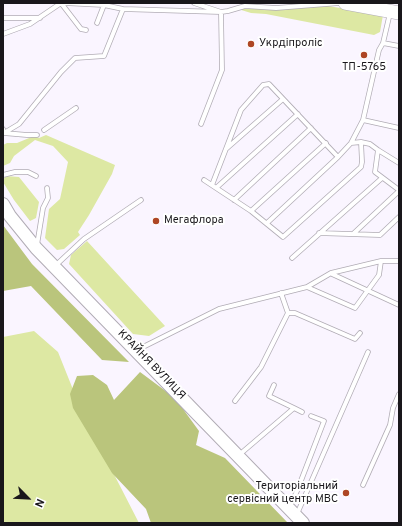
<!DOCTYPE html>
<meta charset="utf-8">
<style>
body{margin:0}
#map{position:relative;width:402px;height:526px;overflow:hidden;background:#faf5ff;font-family:Overpass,sans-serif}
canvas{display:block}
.frame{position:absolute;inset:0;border:4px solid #19171b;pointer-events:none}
.north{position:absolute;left:8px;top:478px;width:40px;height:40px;-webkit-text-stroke:3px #fff;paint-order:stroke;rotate:114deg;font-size:11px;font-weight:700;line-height:16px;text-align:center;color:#19171b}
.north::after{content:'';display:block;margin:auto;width:14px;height:18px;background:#19171b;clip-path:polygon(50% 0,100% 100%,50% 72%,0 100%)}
</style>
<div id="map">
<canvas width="402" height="526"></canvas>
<div class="frame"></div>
<div class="north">N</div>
</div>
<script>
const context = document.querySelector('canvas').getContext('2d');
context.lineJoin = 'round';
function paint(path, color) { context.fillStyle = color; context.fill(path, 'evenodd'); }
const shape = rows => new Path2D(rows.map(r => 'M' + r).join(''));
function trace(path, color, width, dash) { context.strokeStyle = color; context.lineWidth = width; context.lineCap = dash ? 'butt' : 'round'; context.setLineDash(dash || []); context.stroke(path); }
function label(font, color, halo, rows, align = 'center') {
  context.font = font + ' Overpass,sans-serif'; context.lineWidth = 4; context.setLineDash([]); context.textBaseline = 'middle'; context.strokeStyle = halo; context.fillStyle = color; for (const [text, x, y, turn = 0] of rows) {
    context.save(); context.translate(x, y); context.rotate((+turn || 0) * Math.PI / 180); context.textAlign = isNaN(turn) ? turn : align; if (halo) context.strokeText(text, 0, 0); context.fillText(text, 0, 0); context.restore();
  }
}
const green = shape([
 [328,6,383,15,380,32,374,35,266,14,251,13,238,9,243,8,274,9],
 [46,135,115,165,112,174,89,215,78,232,80,235,64,249,57,250,45,238,49,209,60,199,68,162,53,146,35,140,14,156,10,163,3,166,3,145,7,143,17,143,34,136,39,138],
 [6,176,19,177,39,202,36,218,30,221,14,200,3,182,3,180],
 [87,241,165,326,149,336,133,334,69,264,71,255],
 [34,331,58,352,82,412,139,523,3,523,3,337]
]);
const forest = shape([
 [3,225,32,264,129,362,102,360,31,286,3,291],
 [140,372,175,398,199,431,196,445,225,458,288,523,151,523,146,509,112,473,73,408,70,394,77,376,93,375,107,385,114,400]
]);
const lane = shape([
 [61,3,81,29,86,30],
 [65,3,104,5],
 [194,3,221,12,222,70,201,124],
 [390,13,383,43,379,50,363,120,399,128],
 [3,18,40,18],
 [97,23,104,5,123,9,221,12,228,11,245,6,276,8,339,3],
 [3,34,30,24,61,3],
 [383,43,399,46],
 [3,129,4,133,19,124,61,72,75,58,104,56,123,9],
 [44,130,76,108],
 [4,133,27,135,37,135],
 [351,143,361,142,370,144,378,150,375,172,399,190],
 [226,149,283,99],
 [378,150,399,163],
 [3,175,15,172,28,172,36,176],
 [204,180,251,211,283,237,361,167,362,162,361,142],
 [212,185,241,110,263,85,269,84,338,157],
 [216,188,298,114],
 [234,200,311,128],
 [251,211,326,143],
 [267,223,338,157,351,143,363,120],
 [319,233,380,235,399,217],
 [353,234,399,191],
 [37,245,43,208,48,198,47,188],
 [292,258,382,178],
 [55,266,84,239,141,200],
 [332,274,399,305],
 [307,287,355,308,379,275,381,261],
 [288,313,295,313,355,339,360,333],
 [137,350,219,309,307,287,331,273,381,261,399,261],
 [274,385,269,396,294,408],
 [235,401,261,367,288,313,281,293],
 [239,455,294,408,302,412],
 [363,485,390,425,393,408,399,394],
 [290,506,297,491,324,421,311,416],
 [297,514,368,352]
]);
const secondary = shape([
 [3,204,10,216,36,248,303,523]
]);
const primary = shape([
 [345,3,399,13]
]);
const markers = [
 [251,44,4,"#ae4624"],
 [364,55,4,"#ae4624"],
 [156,221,4,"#ae4624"],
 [346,493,4,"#ae4624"]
];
const poiNames = [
 ["Укрдіпроліс",259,44],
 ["ТП-5765",364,68,"center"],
 ["Мегафлора",164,221],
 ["Територіальний",338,487,"right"],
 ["сервісний центр МВС",338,500,"right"]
];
const streetNames = [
 ["КРАЙНЯ ВУЛИЦЯ",151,365,46]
];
paint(green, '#dde8a3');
paint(forest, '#bac57c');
trace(lane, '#b1acb5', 5.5);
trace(secondary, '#b1acb5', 14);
trace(primary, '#b1acb5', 14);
trace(lane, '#fff', 4);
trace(secondary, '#fff', 12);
trace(primary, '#fff', 13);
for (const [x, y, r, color] of markers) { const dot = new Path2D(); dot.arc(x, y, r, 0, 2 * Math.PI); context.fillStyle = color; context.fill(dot); trace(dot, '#fff', 1.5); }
label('11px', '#19171b', '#fff', poiNames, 'left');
label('11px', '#19171b', '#fff', streetNames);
</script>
